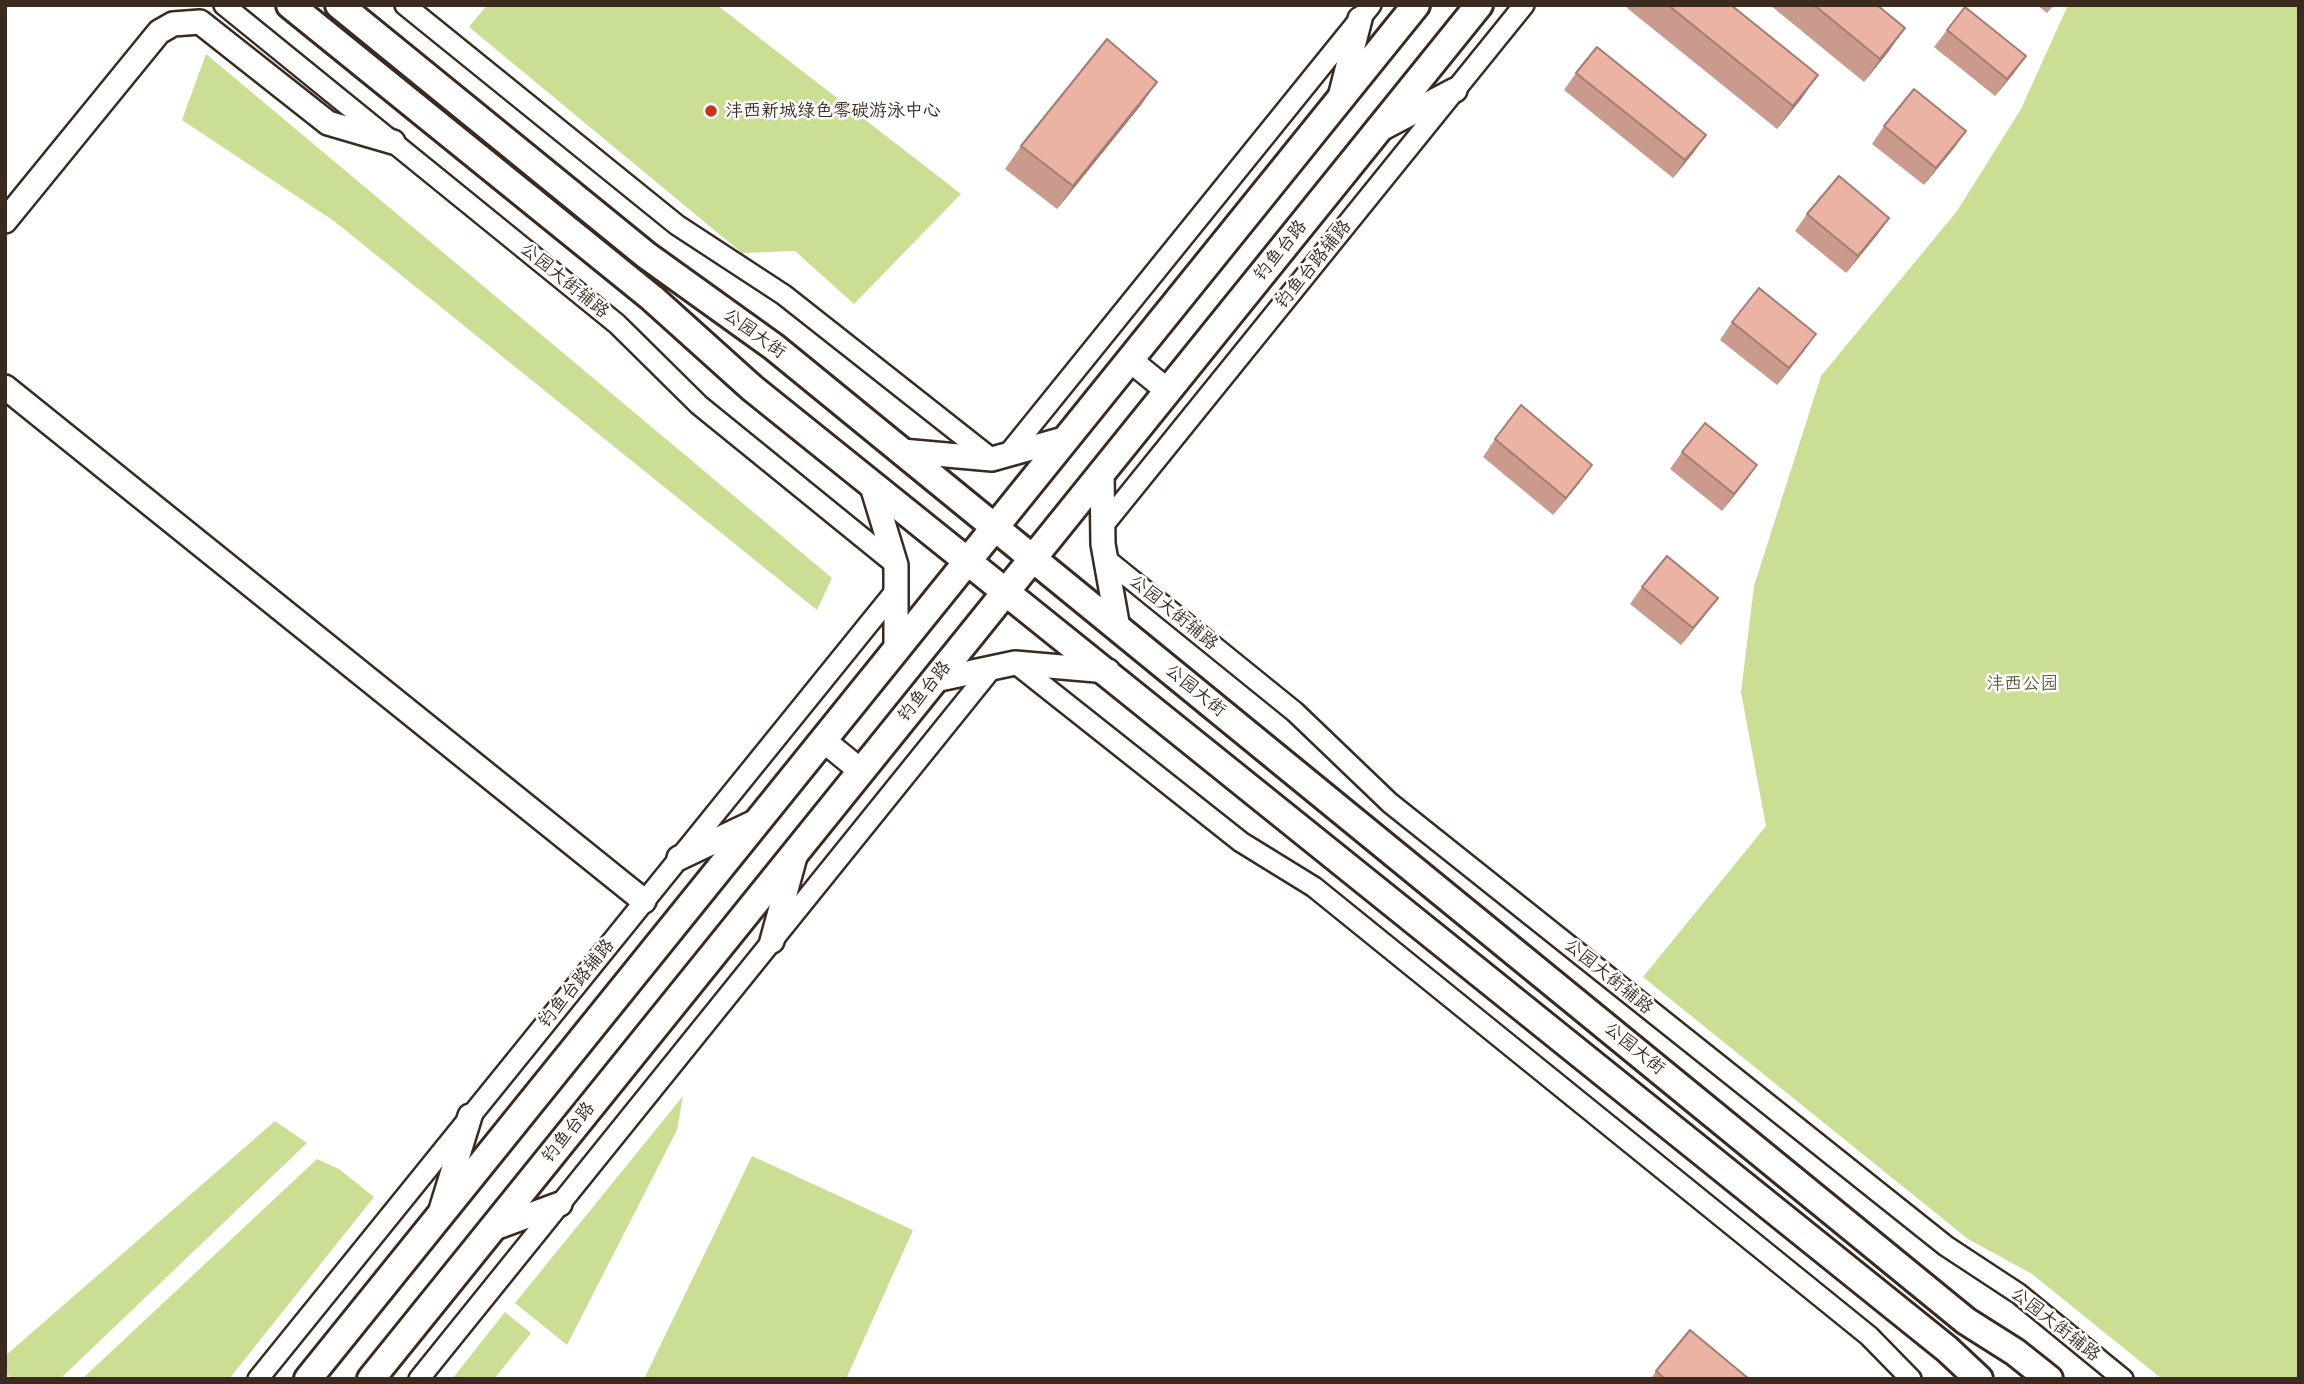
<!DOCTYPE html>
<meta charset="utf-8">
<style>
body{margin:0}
#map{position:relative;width:2304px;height:1384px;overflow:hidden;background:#fff;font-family:"Balsamiq Sans",sans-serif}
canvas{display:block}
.frame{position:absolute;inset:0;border:7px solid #3b2a1e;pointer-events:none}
</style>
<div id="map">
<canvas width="2304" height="1384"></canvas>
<div class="frame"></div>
</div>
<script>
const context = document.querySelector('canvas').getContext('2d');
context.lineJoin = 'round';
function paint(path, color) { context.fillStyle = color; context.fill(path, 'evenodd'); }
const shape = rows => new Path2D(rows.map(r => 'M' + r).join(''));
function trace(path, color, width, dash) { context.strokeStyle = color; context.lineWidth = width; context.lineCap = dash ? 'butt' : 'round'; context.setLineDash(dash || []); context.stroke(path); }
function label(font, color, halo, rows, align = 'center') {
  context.font = font + ' "Balsamiq Sans","LXGW WenKai TC",sans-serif'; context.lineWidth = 5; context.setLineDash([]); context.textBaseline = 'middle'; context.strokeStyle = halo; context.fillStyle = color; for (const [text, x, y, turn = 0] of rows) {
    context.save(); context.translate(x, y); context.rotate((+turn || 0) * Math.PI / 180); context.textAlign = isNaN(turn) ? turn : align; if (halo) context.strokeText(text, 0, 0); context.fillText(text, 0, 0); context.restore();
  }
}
const green = shape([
 [487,5,717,5,961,194,854,304,795,251,742,253,469,27],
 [2068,5,2299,5,2299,1379,2162,1379,2032,1274,1968,1239,1643,977,1766,826,1741,692,1754,586,1821,376,1957,211,2021,109],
 [206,54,832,578,817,610,334,221,182,120],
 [683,1096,677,1130,567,1345,515,1303],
 [275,1121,307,1143,60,1379,13,1379,5,1373,5,1356],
 [752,1156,913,1230,846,1379,644,1379],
 [317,1159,339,1169,374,1197,229,1379,82,1379],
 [505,1312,531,1333,494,1379,452,1379]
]);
const minor = shape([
 [224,5,617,324,699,405,896,565],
 [405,5,677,225,784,295,992,459],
 [1008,454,1371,5],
 [1103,526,1524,5],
 [1106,559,1295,712,1390,803,1946,1246,2019,1294,2123,1379],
 [1015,663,1241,842,1314,887,1869,1336,1911,1379],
 [258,1379,897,589],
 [419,1379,993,667]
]);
const tertiary = shape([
 [1340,97,1360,19],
 [1379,130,1455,90],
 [5,221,159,32,173,24,200,22,328,123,393,142],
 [1130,360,1168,391],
 [5,387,644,901],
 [902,451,992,459,1067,438],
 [1102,471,1103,544,1118,628],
 [871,483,896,565,896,650],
 [935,680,1015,663,1108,671],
 [823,740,861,771],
 [679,858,759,820],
 [772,941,796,853],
 [441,1210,470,1116],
 [492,1229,560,1204]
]);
const secondary = shape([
 [290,5,652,298,752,388,1947,1349,1979,1379],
 [339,5,646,255,774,347,1966,1321,2015,1352,2049,1379],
 [308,1379,1416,5],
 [371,1379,1479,5]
]);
const wall = shape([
 [1628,5,1731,5,1802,98,1777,129,1627,8],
 [1770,5,1877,5,1889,51,1864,82],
 [2037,5,2054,5,2047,13],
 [1947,30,2014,73,1995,96,1934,47],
 [1576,73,1694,152,1673,178,1564,90],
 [1141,105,1057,209,1005,169,1021,146],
 [1884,126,1966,131,1954,148,1924,185,1872,144],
 [1807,214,1877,235,1846,273,1795,231],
 [1732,322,1804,351,1777,385,1720,340],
 [1495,439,1580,482,1553,515,1483,457],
 [1682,452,1745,482,1722,511,1670,469],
 [1642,587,1705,615,1681,645,1630,604],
 [1656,1371,1749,1379,1651,1379]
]);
const shadedWall = shape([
 [1905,28,1889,51,1864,82,1880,59],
 [2026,56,2014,73,1995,96,2007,79],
 [1818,75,1802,98,1777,129,1793,106],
 [1157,82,1141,105,1057,209,1073,186],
 [1966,131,1954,148,1924,185,1936,168],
 [1706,135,1694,152,1673,178,1685,160],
 [1889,218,1877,235,1846,273,1858,256],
 [1816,334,1804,351,1777,385,1789,368],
 [1592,465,1580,482,1553,515,1566,498],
 [1757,465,1745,482,1722,511,1734,494],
 [1718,598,1705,615,1681,645,1693,628]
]);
const building = shape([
 [1668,5,1731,5,1818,75,1793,106,1668,5],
 [1814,5,1877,5,1905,28,1880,59,1814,5],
 [1965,7,2026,56,2007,79,1947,30,1965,7],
 [1107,39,1157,82,1073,186,1021,146,1107,39],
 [1597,47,1706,135,1685,160,1576,73,1597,47],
 [1914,89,1966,131,1936,168,1884,126,1914,89],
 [1839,176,1889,218,1858,256,1807,214,1839,176],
 [1759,288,1816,334,1789,368,1732,322,1759,288],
 [1521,405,1592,465,1566,498,1495,439,1521,405],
 [1705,423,1757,465,1734,494,1682,452,1705,423],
 [1667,556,1718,598,1693,628,1642,587,1667,556],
 [1690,1330,1749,1379,1665,1379,1656,1371,1690,1330]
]);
const markers = [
 [711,111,7,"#c8321e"]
];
const poiNames = [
 ["沣西新城绿色零碳游泳中心",725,111]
];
const streetNames = [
 ["钓鱼台路",1281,251,-51],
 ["钓鱼台路辅路",1314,265,-51],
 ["公园大街辅路",564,281,39],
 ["公园大街",754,334,36],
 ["公园大街辅路",1173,613,39],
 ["公园大街",1195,691,39],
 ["钓鱼台路",925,692,-51],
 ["公园大街辅路",1608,977,39],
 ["钓鱼台路辅路",577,984,-51],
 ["公园大街",1634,1049,39],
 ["钓鱼台路",569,1133,-51],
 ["公园大街辅路",2055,1325,38]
];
const parkNames = [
 ["沣西公园",2022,684]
];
paint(green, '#cadf94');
trace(minor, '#3b2a1e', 24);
trace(tertiary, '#3b2a1e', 28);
trace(secondary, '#3b2a1e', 32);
trace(minor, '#fff', 19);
trace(tertiary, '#fff', 23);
trace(secondary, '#fff', 26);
paint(wall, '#ca9a8c');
paint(shadedWall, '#a47d72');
paint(building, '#ebb3a3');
trace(building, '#a47d72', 2);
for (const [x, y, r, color] of markers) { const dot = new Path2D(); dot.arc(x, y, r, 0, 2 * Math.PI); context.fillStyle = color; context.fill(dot); trace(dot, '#fff', 2.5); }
label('18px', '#3b2a1e', '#fff', poiNames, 'left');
label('18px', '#3b2a1e', '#fff', streetNames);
label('18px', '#5f573c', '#fff', parkNames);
</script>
